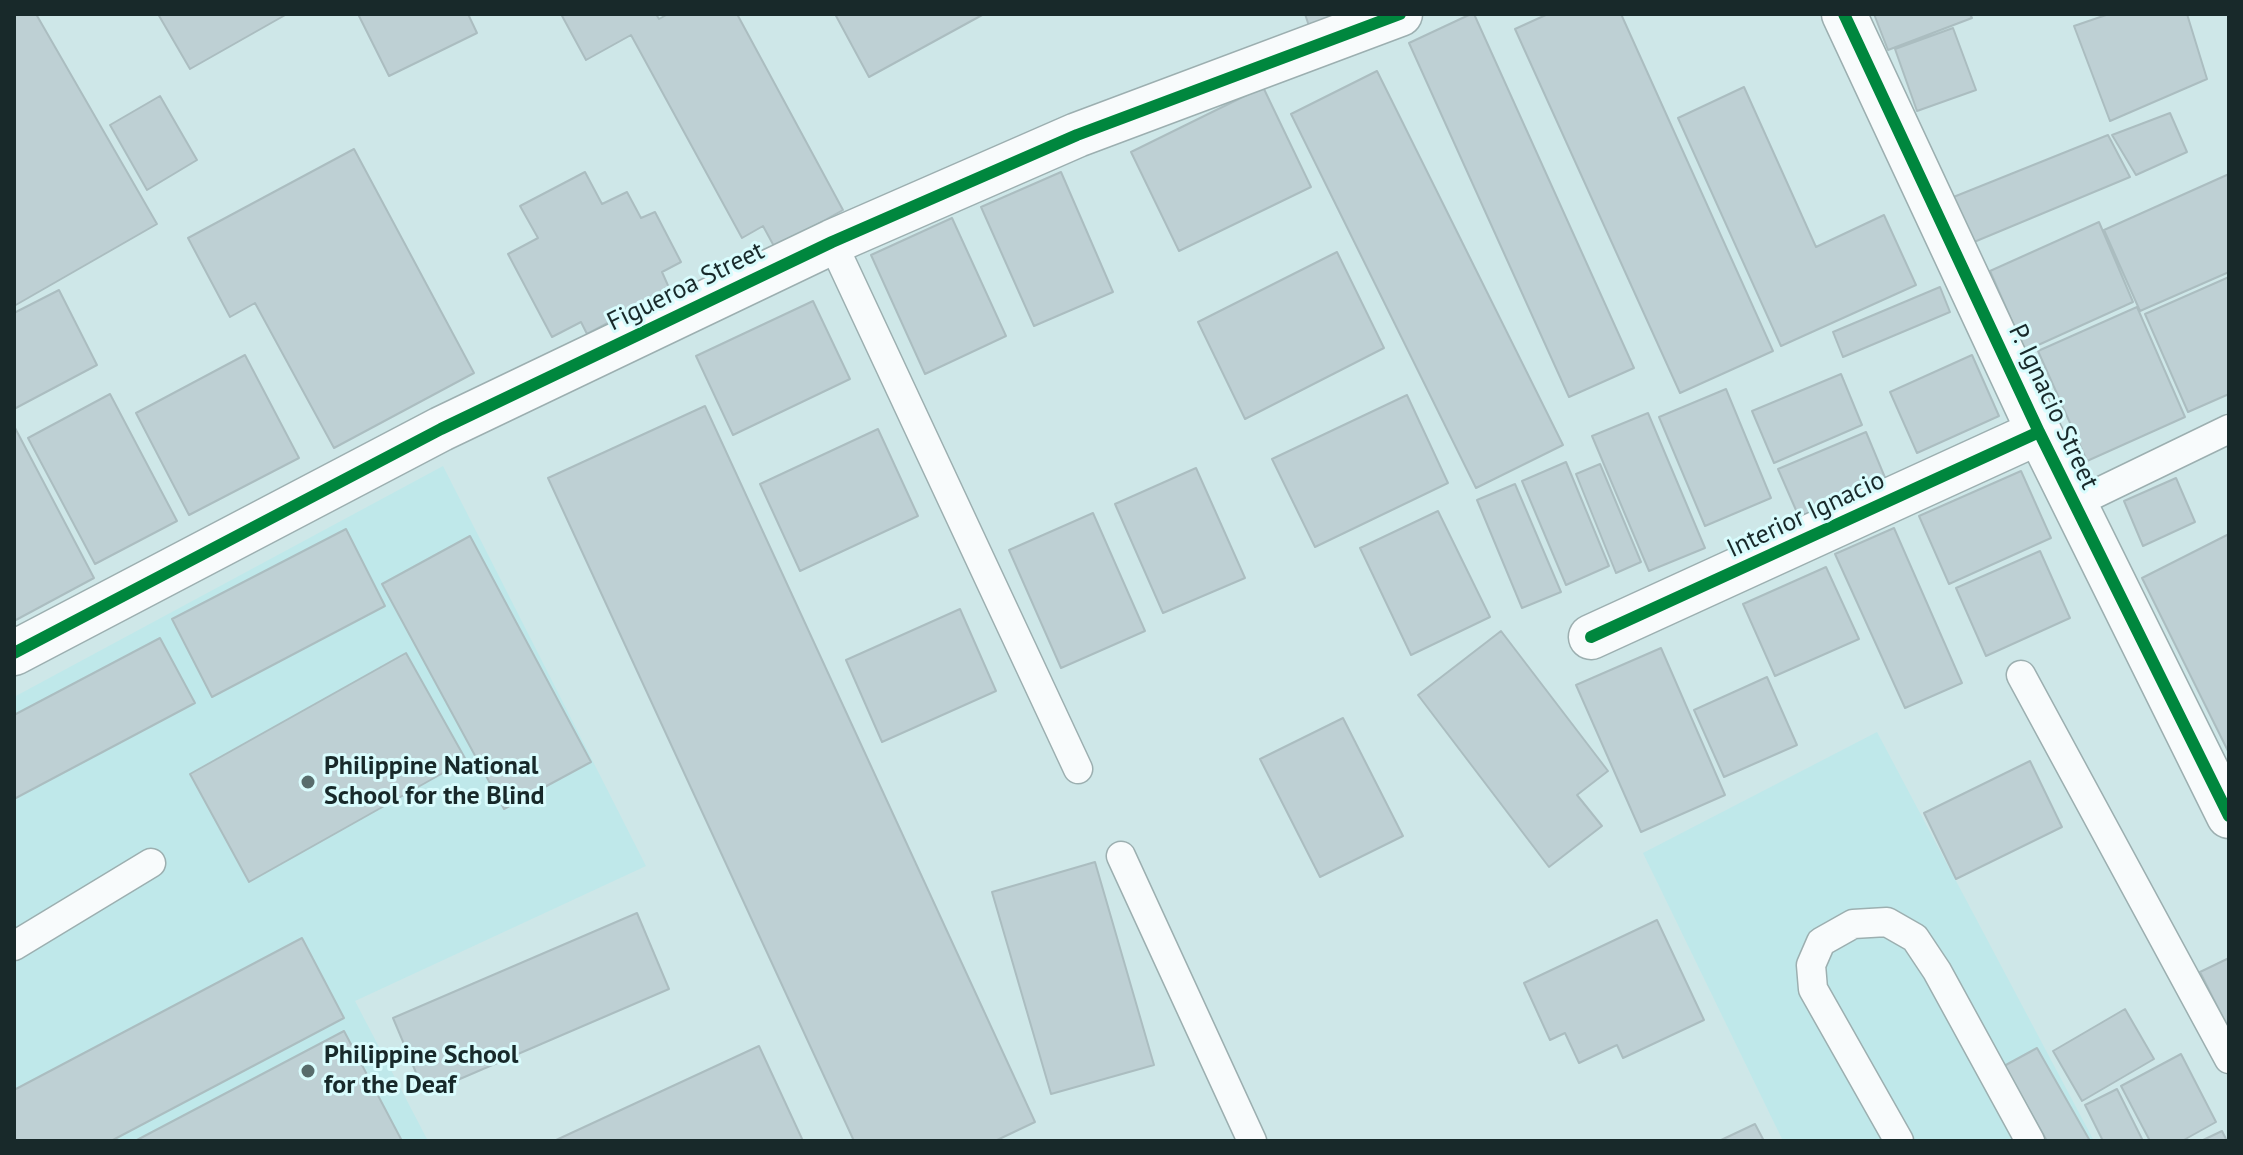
<!DOCTYPE html>
<style>
body{margin:0}
#map{position:relative;width:2243px;height:1155px;overflow:hidden;background:#cee7e8;font-family:"PT Sans",sans-serif}
canvas{display:block}
.frame{position:absolute;inset:0;border:16px solid #18292a;pointer-events:none}
</style>
<div id="map">
<canvas width="2243" height="1155"></canvas>
<div class="frame"></div>
</div>
<script>
const context = document.querySelector('canvas').getContext('2d');
context.lineJoin = 'round';
function paint(path, color) { context.fillStyle = color; context.fill(path, 'evenodd'); }
const shape = rows => new Path2D(rows.map(r => 'M' + r).join(''));
function trace(path, color, width, dash) { context.strokeStyle = color; context.lineWidth = width; context.lineCap = dash ? 'butt' : 'round'; context.setLineDash(dash || []); context.stroke(path); }
function label(font, color, halo, rows, align = 'center') {
  context.font = font + ' "PT Sans",sans-serif'; context.lineWidth = 6; context.setLineDash([]); context.textBaseline = 'middle'; context.strokeStyle = halo; context.fillStyle = color; for (const [text, x, y, turn = 0] of rows) {
    context.save(); context.translate(x, y); context.rotate((+turn || 0) * Math.PI / 180); context.textAlign = isNaN(turn) ? turn : align; if (halo) context.strokeText(text, 0, 0); context.fillText(text, 0, 0); context.restore();
  }
}
const built = shape([
 [443,466,646,866,355,1001,428,1141,14,1141,14,697],
 [1877,732,2094,1141,1783,1141,1643,853]
]);
const building = shape([
 [14,14,36,14,157,224,14,306,14,14],
 [158,14,287,14,190,69,158,14],
 [358,14,468,14,477,33,389,76,358,14],
 [561,14,656,14,659,19,668,14,737,14,843,210,775,248,763,226,742,238,631,35,586,60,561,14],
 [835,14,984,14,869,77,835,14],
 [1305,14,1355,14,1310,29,1305,14],
 [1471,14,1474,14,1634,368,1569,397,1409,43,1471,14],
 [1548,14,1621,14,1773,351,1680,393,1515,29,1548,14],
 [1874,14,1970,14,1972,18,1888,50,1874,14],
 [2109,14,2187,14,2207,79,2110,121,2074,26,2109,14],
 [1953,28,1976,90,1917,111,1895,49,1953,28],
 [1377,71,1563,445,1476,488,1291,114,1377,71],
 [1263,87,1311,187,1179,251,1131,152,1263,87],
 [1744,87,1816,247,1884,215,1916,285,1781,346,1678,118,1744,87],
 [160,96,197,160,147,190,110,125,160,96],
 [2170,113,2187,152,2136,175,2112,135,2170,113],
 [2108,135,2130,177,1974,242,1951,198,2108,135],
 [354,149,474,373,334,448,255,303,230,317,188,238,354,149],
 [585,172,602,204,627,192,641,218,655,212,681,262,662,272,670,290,587,334,581,322,552,337,508,254,538,238,520,206,585,172],
 [1061,172,1113,292,1034,326,981,207,1061,172],
 [2229,174,2229,272,2140,311,2104,230,2229,174],
 [952,218,1006,336,925,374,871,255,952,218],
 [2099,222,2133,302,2025,351,1990,271,2099,222],
 [1337,252,1384,348,1245,419,1198,322,1337,252],
 [2229,277,2229,394,2188,412,2145,314,2229,277],
 [1940,287,1950,312,1843,357,1833,332,1940,287],
 [59,290,97,365,14,409,14,313,59,290],
 [813,301,850,379,733,435,696,356,813,301],
 [2137,307,2185,417,2087,461,2038,351,2137,307],
 [245,355,299,458,189,515,136,413,245,355],
 [1972,355,1999,416,1917,453,1890,392,1972,355],
 [1841,374,1862,425,1774,463,1752,411,1841,374],
 [1726,389,1771,498,1705,526,1659,417,1726,389],
 [110,394,177,521,95,564,28,438,110,394],
 [1407,395,1448,483,1315,547,1272,459,1407,395],
 [705,406,1035,1122,995,1141,854,1141,548,478,705,406],
 [1648,413,1705,548,1649,571,1592,436,1648,413],
 [14,426,94,578,14,621,14,426],
 [878,429,918,516,800,571,760,484,878,429],
 [1866,432,1886,480,1799,517,1778,469,1866,432],
 [1566,462,1609,566,1566,585,1522,481,1566,462],
 [1600,464,1641,562,1616,573,1576,474,1600,464],
 [1196,468,1245,578,1163,613,1115,504,1196,468],
 [2021,471,2051,538,1949,584,1919,516,2021,471],
 [2176,478,2195,522,2143,546,2124,501,2176,478],
 [1515,484,1561,592,1522,608,1477,500,1515,484],
 [1438,511,1490,617,1411,655,1360,548,1438,511],
 [1093,513,1145,631,1061,668,1009,550,1093,513],
 [1894,528,1962,683,1905,708,1835,554,1894,528],
 [346,529,385,606,212,697,172,619,346,529],
 [2229,534,2229,753,2142,578,2229,534],
 [470,536,591,762,504,809,382,584,470,536],
 [2040,551,2070,618,1986,656,1956,588,2040,551],
 [1826,567,1859,639,1775,676,1743,604,1826,567],
 [960,609,996,691,882,742,846,660,960,609],
 [1501,631,1608,771,1577,795,1602,826,1549,867,1418,695,1501,631],
 [160,638,195,703,14,799,14,715,160,638],
 [1661,648,1725,795,1641,832,1576,685,1661,648],
 [406,653,466,760,249,882,190,774,406,653],
 [1767,677,1797,745,1724,777,1694,710,1767,677],
 [1343,718,1403,836,1320,877,1260,759,1343,718],
 [2030,761,2062,827,1956,879,1924,813,2030,761],
 [1095,862,1154,1065,1051,1094,992,892,1095,862],
 [637,913,669,989,425,1094,393,1018,637,913],
 [1657,920,1704,1020,1623,1058,1617,1045,1579,1063,1565,1033,1550,1040,1524,983,1657,920],
 [302,938,344,1018,111,1141,14,1141,14,1090,302,938],
 [2229,958,2229,1030,2200,972,2229,958],
 [2125,1009,2154,1059,2082,1101,2053,1051,2125,1009],
 [344,1031,402,1141,135,1141,344,1031],
 [759,1046,803,1141,554,1141,759,1046],
 [2037,1048,2090,1141,2047,1141,2004,1066,2037,1048],
 [2181,1054,2216,1122,2182,1141,2150,1141,2121,1086,2181,1054],
 [2117,1089,2143,1141,2103,1141,2085,1105,2117,1089],
 [1755,1124,1764,1141,1719,1141,1755,1124],
 [2222,1131,2227,1141,2201,1141,2222,1131]
]);
const lane = shape([
 [832,242,1078,769],
 [2074,504,2229,429],
 [2021,675,2229,1059],
 [1121,856,1252,1141],
 [14,946,151,863],
 [1899,1141,1813,989,1811,965,1821,942,1853,924,1887,922,1915,938,1937,971,2030,1141]
]);
const street = shape([
 [1844,14,2039,432,2229,816],
 [1591,637,2039,432],
 [14,653,441,429,832,242,1077,135,1400,14]
]);
const cycleway = shape([
 [1844,14,2039,432,2229,816],
 [1591,637,2039,432],
 [14,653,441,429,832,242,1077,135,1400,14]
]);
const markers = [
 [308,782,8,"#586c6c"],
 [308,1071,8,"#586c6c"]
];
const streetNames = [
 ["Figueroa Street",686,287,-26],
 ["P. Ignacio Street",2053,407,65],
 ["Interior Ignacio",1806,515,-25]
];
const poiNames = [
 ["Philippine National",324,767],
 ["School for the Blind",324,797],
 ["Philippine School",324,1056],
 ["for the Deaf",324,1086]
];
paint(built, '#bfe8ea');
paint(building, '#bed0d4');
trace(building, '#abbdc0', 2);
trace(lane, '#9cafb0', 31);
trace(street, '#9cafb0', 47);
trace(lane, '#f8fbfc', 28);
trace(street, '#f8fbfc', 44);
trace(cycleway, '#00873e', 12);
for (const [x, y, r, color] of markers) { const dot = new Path2D(); dot.arc(x, y, r, 0, 2 * Math.PI); context.fillStyle = color; context.fill(dot); trace(dot, '#d9fcfd', 3); }
label('26px', '#18292a', '#d9fcfd', streetNames);
label('bold 26px', '#18292a', '#d9fcfd', poiNames, 'left');
</script>
